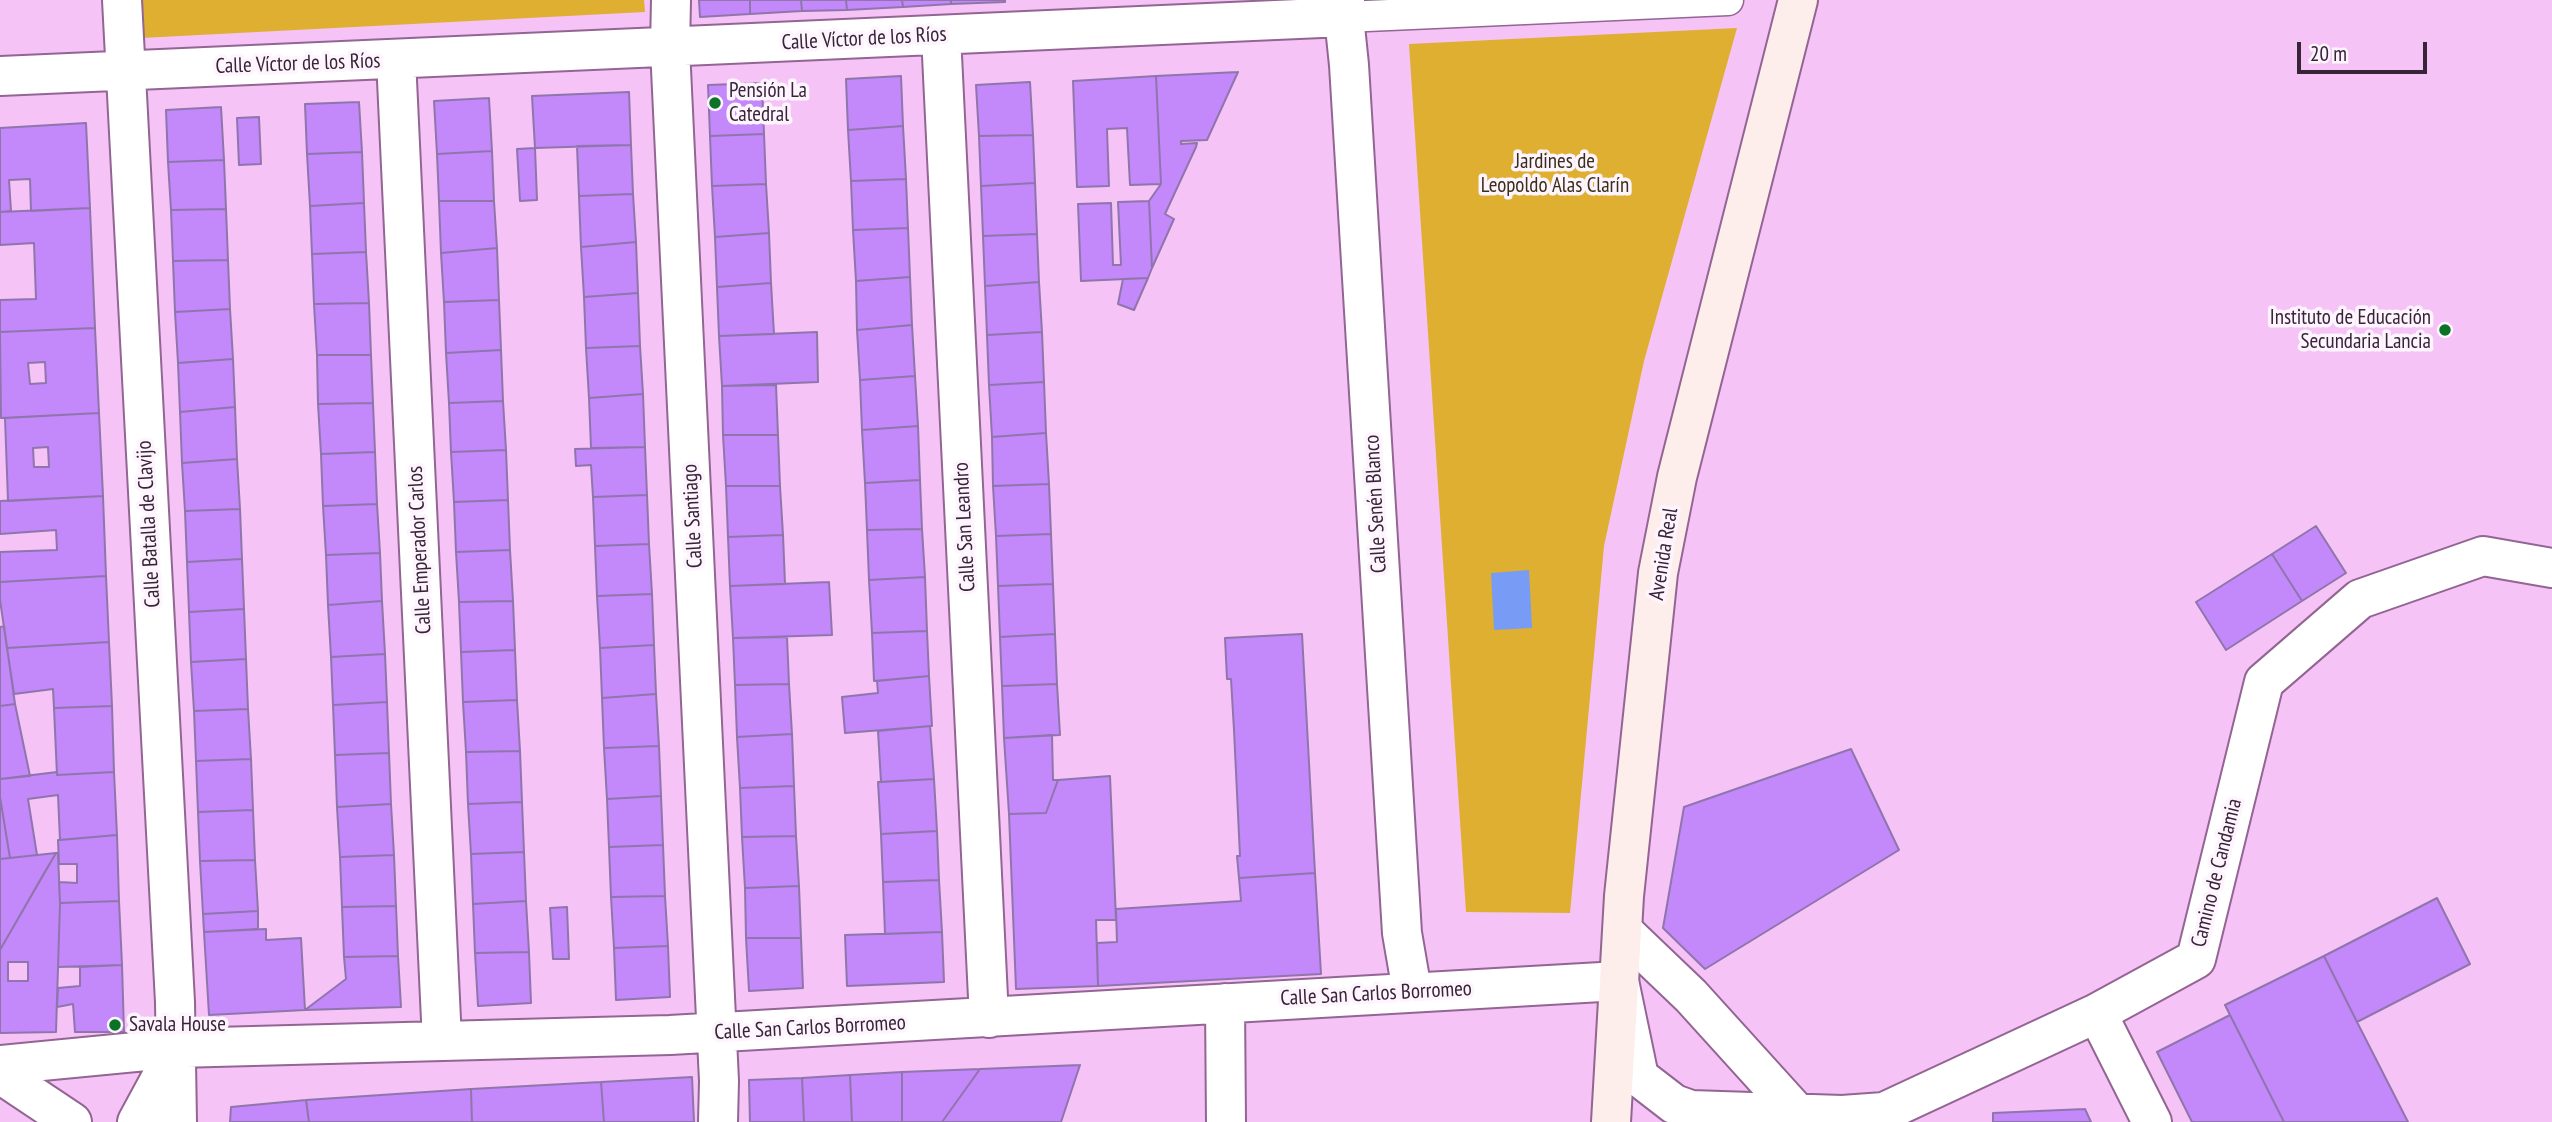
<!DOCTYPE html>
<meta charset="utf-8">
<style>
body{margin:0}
#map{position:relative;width:2552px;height:1122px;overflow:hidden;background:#f5c3f6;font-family:"PT Sans Narrow",sans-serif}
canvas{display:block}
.scale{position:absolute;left:2297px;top:42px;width:130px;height:32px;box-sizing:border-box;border:4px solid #372437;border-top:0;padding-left:9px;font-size:21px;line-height:24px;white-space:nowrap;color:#372437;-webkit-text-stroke:5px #fef4fe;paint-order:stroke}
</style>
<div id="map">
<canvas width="2552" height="1122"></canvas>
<div class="scale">20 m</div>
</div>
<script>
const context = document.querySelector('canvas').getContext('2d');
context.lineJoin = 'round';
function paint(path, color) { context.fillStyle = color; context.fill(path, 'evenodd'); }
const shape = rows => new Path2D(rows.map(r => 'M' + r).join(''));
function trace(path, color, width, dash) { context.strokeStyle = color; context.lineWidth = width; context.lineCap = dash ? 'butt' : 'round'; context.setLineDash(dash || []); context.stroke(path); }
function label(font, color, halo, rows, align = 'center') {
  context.font = font + ' "PT Sans Narrow",sans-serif'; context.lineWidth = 7; context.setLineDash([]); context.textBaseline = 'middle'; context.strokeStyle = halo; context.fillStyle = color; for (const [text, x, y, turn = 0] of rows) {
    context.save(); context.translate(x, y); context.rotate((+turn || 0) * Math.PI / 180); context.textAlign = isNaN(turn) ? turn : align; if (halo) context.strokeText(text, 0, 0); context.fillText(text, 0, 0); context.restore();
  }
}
const green = shape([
 [140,0,644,0,645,12,141,38],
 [1737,28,1644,361,1604,546,1570,913,1466,912,1409,44]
]);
const water = shape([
 [1529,570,1532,628,1494,630,1491,573]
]);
const building = shape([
 [699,0,750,0,750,14,700,17,699,0],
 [750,0,801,0,802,11,750,14,750,0],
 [801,0,846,0,847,10,802,11,801,0],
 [846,0,902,0,903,7,847,10,846,0],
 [902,0,951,0,951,4,903,7,902,0],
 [951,0,1005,0,1005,2,951,4,951,0],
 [1238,72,1207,140,1181,141,1181,144,1197,143,1196,147,1165,214,1174,219,1152,268,1149,201,1161,184,1156,76,1238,72],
 [901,76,903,126,848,130,846,79,901,76],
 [1156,76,1161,184,1130,185,1127,128,1107,129,1109,186,1077,187,1073,81,1156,76],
 [1030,82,1033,135,979,136,976,85,1030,82],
 [762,83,764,134,710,136,708,85,762,83],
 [629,92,631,145,535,148,532,96,629,92],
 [489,98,492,151,437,154,434,101,489,98],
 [359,102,362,152,307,154,305,104,359,102],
 [221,107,224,160,168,162,166,110,221,107],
 [259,117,261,164,239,165,237,118,259,117],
 [86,123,90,208,31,211,30,179,9,180,11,211,0,212,0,128,86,123],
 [903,126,906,179,851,181,848,130,903,126],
 [764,134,766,184,712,186,710,136,764,134],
 [1033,135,1035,183,981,186,979,136,1033,135],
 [631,145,633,194,579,196,577,146,631,145],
 [535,148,537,200,520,201,517,149,535,148],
 [492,151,494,201,439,201,437,154,492,151],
 [362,152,364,203,310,206,307,154,362,152],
 [224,160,226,209,171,210,168,162,224,160],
 [906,179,908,228,853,230,851,181,906,179],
 [1035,183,1037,234,983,236,981,186,1035,183],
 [766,184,769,233,715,237,712,186,766,184],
 [633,194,636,242,581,247,579,196,633,194],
 [439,201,494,201,497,248,441,253,439,201],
 [1149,201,1152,268,1148,278,1081,281,1078,204,1111,203,1113,265,1121,265,1118,202,1149,201],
 [364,203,366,252,312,254,310,206,364,203],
 [90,208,95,328,0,332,0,300,36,299,34,243,0,245,0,212,90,208],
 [226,209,228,260,173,261,171,210,226,209],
 [908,228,910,277,856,281,853,230,908,228],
 [769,233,771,283,717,287,715,237,769,233],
 [1037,234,1039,282,985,286,983,236,1037,234],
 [636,242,638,293,584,297,581,247,636,242],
 [497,248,499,300,444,302,441,253,497,248],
 [366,252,369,303,314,304,312,254,366,252],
 [228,260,230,309,175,312,173,261,228,260],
 [910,277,912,325,857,330,856,281,910,277],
 [1148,278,1134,310,1118,304,1123,279,1148,278],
 [1039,282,1042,332,987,335,985,286,1039,282],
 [771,283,774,334,719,336,717,287,771,283],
 [638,293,640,346,586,348,584,297,638,293],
 [499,300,501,350,446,353,444,302,499,300],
 [369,303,371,355,317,355,314,304,369,303],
 [230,309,233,359,178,363,175,312,230,309],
 [912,325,915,376,860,380,857,330,912,325],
 [95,328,99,413,1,418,0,332,95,328],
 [45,362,46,383,30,384,28,363,45,362],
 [817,332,818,382,722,386,719,336,817,332],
 [1042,332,1044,382,989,385,987,335,1042,332],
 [640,346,643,394,589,398,586,348,640,346],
 [501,350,503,401,449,403,446,353,501,350],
 [317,355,371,355,373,403,318,404,317,355],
 [233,359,235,407,180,412,178,363,233,359],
 [915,376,918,426,862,430,860,380,915,376],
 [1044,382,1046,433,992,437,989,385,1044,382],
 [776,385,778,435,723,435,722,386,776,385],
 [643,394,645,447,591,448,589,398,643,394],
 [503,401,506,450,451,452,449,403,503,401],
 [373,403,375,452,321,454,318,404,373,403],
 [235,407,237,459,182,463,180,412,235,407],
 [99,413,103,496,8,501,5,418,99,413],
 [48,447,49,467,34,467,33,448,48,447],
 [918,426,920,480,865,483,862,430,918,426],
 [1046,433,1049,484,993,486,992,437,1046,433],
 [723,435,778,435,780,486,726,486,723,435],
 [645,447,647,495,593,497,591,465,576,466,575,449,645,447],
 [506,450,508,500,454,502,451,452,506,450],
 [375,452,377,504,323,506,321,454,375,452],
 [237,459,240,509,185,511,182,463,237,459],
 [920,480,922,529,867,530,865,483,920,480],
 [1049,484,1051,534,996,536,993,486,1049,484],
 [726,486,780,486,783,535,728,537,726,486],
 [647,495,649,544,595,546,593,497,647,495],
 [103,496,106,576,0,582,0,552,57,550,56,530,0,534,0,501,103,496],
 [508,500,510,550,456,552,454,502,508,500],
 [377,504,380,553,326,555,323,506,377,504],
 [240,509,242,559,187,562,185,511,240,509],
 [2316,526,2346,573,2302,601,2272,554,2316,526],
 [922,529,925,577,869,580,867,530,922,529],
 [1051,534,1053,584,998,586,996,536,1051,534],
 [783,535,785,584,730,586,728,537,783,535],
 [649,544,652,594,597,596,595,546,649,544],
 [510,550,513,601,459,602,456,552,510,550],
 [380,553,382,601,328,605,326,555,380,553],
 [2272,554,2302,601,2226,650,2196,602,2272,554],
 [242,559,244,609,189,612,187,562,242,559],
 [106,576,109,642,7,648,0,600,0,582,106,576],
 [925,577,927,631,872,633,869,580,925,577],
 [829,582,832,635,733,638,730,586,829,582],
 [1053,584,1055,634,1000,637,998,586,1053,584],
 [652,594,654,645,600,648,597,596,652,594],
 [382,601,385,654,331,657,328,605,382,601],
 [513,601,515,650,461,652,459,602,513,601],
 [244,609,246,659,191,662,189,612,244,609],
 [4,626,15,704,0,706,0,627,4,626],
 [927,631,929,676,874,681,872,633,927,631],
 [1055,634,1057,684,1002,686,1000,637,1055,634],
 [1302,634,1315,873,1239,878,1237,856,1240,856,1234,730,1231,679,1227,679,1225,638,1302,634],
 [787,637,789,684,735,685,733,638,787,637],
 [109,642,112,706,54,708,53,689,14,694,7,648,109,642],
 [654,645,656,694,602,698,600,648,654,645],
 [515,650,517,700,463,702,461,652,515,650],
 [385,654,387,702,333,705,331,657,385,654],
 [246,659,248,709,194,711,191,662,246,659],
 [929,676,932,726,845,733,842,697,878,693,877,681,929,676],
 [789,684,792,734,737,737,735,685,789,684],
 [1057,684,1060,735,1004,738,1002,686,1057,684],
 [656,694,659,746,604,748,602,698,656,694],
 [517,700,520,751,466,752,463,702,517,700],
 [387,702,389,753,335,755,333,705,387,702],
 [15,704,30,776,0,779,0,706,15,704],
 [112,706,114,772,57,775,54,708,112,706],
 [248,709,251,759,196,761,194,711,248,709],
 [930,726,934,779,881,782,878,731,930,726],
 [792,734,794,786,740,788,737,737,792,734],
 [1052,735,1053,780,1058,780,1046,813,1009,814,1004,738,1052,735],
 [659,746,661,796,607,799,604,748,659,746],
 [1851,749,1899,850,1705,969,1663,928,1684,807,1851,749],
 [520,751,522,802,468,804,466,752,520,751],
 [389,753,391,804,337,807,335,755,389,753],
 [251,759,253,810,198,812,196,761,251,759],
 [57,772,57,775,114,772,117,835,60,840,58,795,28,799,37,855,10,858,0,797,0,779,57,772],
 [1110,776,1116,920,1096,920,1098,986,1016,989,1009,814,1046,813,1058,780,1110,776],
 [934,779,937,831,881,834,878,782,934,779],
 [794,786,796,836,742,837,740,788,794,786],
 [661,796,663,845,609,847,607,799,661,796],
 [0,797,10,858,0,859,0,797],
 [522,802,524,852,471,854,468,804,522,802],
 [391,804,394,855,340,857,337,807,391,804],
 [253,810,255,860,200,861,198,812,253,810],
 [937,831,939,880,883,882,881,834,937,831],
 [117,835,119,901,60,903,59,882,77,883,77,864,59,864,58,840,117,835],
 [796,836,799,886,745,888,742,837,796,836],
 [663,845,665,896,611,897,609,847,663,845],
 [524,852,526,901,473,904,471,854,524,852],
 [56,853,58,853,60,903,56,1032,0,1033,0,950,56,853],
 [8,962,28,962,28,981,8,981,8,962],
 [56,853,43,875,0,950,0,859,56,853],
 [394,855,396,906,342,907,340,857,394,855],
 [255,860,258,911,203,914,200,861,255,860],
 [1315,873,1321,974,1098,986,1097,943,1117,942,1116,909,1241,901,1239,878,1315,873],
 [939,880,942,932,885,934,883,882,939,880],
 [799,886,801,938,746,938,745,888,799,886],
 [665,896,668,946,614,948,611,897,665,896],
 [2437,898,2470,964,2357,1022,2324,956,2437,898],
 [119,901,122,965,58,967,60,903,119,901],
 [526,901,529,952,475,953,473,904,526,901],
 [396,906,398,956,344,957,342,907,396,906],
 [567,907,569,959,553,959,550,908,567,907],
 [258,911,258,929,204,932,203,914,258,911],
 [266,929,266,940,301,938,305,1010,209,1015,204,932,266,929],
 [942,932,944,982,847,986,845,935,942,932],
 [746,938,801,938,803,988,749,991,746,938],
 [668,946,670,997,616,1000,614,948,668,946],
 [529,952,531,1003,478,1006,475,953,529,952],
 [398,956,401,1007,305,1010,346,979,344,957,398,956],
 [2324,956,2357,1022,2408,1122,2284,1122,2225,1005,2324,956],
 [122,965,124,1032,75,1032,73,1004,57,1007,58,988,80,986,80,967,122,965],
 [2230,1015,2284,1122,2192,1122,2157,1052,2230,1015],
 [1080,1065,1061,1122,942,1122,980,1069,1080,1065],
 [980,1069,942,1122,902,1122,902,1072,980,1069],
 [902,1072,902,1122,852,1122,850,1075,902,1072],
 [850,1075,852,1122,804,1122,802,1078,850,1075],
 [692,1077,694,1122,604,1122,601,1082,692,1077],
 [802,1078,804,1122,750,1122,749,1080,802,1078],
 [601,1082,604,1122,472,1122,471,1089,601,1082],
 [471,1089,472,1122,309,1122,306,1100,471,1089],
 [306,1100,309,1122,230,1122,231,1107,306,1100],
 [2085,1109,2091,1122,1993,1122,1993,1113,2085,1109]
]);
const pedestrian = shape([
 [1344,17,1728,0]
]);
const minor = shape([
 [122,0,175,1002,177,1122],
 [671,0,670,48,719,1081,718,1122],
 [1345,0,1344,17,1349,65,1402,933,1412,991],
 [941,35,989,1018],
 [396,59,442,1041],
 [0,76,1344,17],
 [1623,931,1691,996,1797,1113],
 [1225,1003,1226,1122],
 [2097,1013,2152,1122],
 [0,1065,177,1048,670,1035,1619,981,1639,1077,1674,1104,1691,1110,1842,1115,1884,1112,2097,1013,2196,959,2264,682,2360,599,2483,556,2552,568],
 [0,1074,72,1122],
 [137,1122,176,1050]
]);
const secondary = shape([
 [1611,1122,1624,896,1658,573,1677,477,1798,0]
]);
const markers = [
 [715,103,7,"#0a7325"],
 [2445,330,7,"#0a7325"],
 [115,1025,7,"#0a7325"]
];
const streetNames = [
 ["Calle Víctor de los Ríos",864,39,-3],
 ["Calle Víctor de los Ríos",298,64,-2],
 ["Calle Senén Blanco",1376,504,-93],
 ["Calle Santiago",693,516,-93],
 ["Calle Batalla de Clavijo",149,524,-93],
 ["Calle San Leandro",965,527,-93],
 ["Calle Emperador Carlos",420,550,-93],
 ["Avenida Real",1664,554,-81],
 ["Camino de Candamia",2217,873,-76],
 ["Calle San Carlos Borromeo",1376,994,-3],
 ["Calle San Carlos Borromeo",810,1028,-3]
];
const poiNames = [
 ["Pensión La",729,91],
 ["Catedral",729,115],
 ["Instituto de Educación",2431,318,"right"],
 ["Secundaria Lancia",2431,342,"right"],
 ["Savala House",129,1025]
];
const parkNames = [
 ["Jardines de",1555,162],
 ["Leopoldo Alas Clarín",1555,186]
];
paint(green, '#dfaf32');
paint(water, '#789cf5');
paint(building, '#c389fb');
trace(building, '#8f75ac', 2);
trace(pedestrian, '#926593', 33);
trace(minor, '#926593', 42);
trace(secondary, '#926593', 42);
trace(pedestrian, '#fff', 30);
trace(minor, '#fff', 38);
trace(secondary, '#fdedeb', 38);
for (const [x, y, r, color] of markers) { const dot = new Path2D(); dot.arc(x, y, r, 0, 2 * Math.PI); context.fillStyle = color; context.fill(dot); trace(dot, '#fef4fe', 2.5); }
label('21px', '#372437', '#fef4fe', streetNames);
label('21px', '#372437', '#fef4fe', poiNames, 'left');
label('21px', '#392e17', '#fef4fe', parkNames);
</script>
